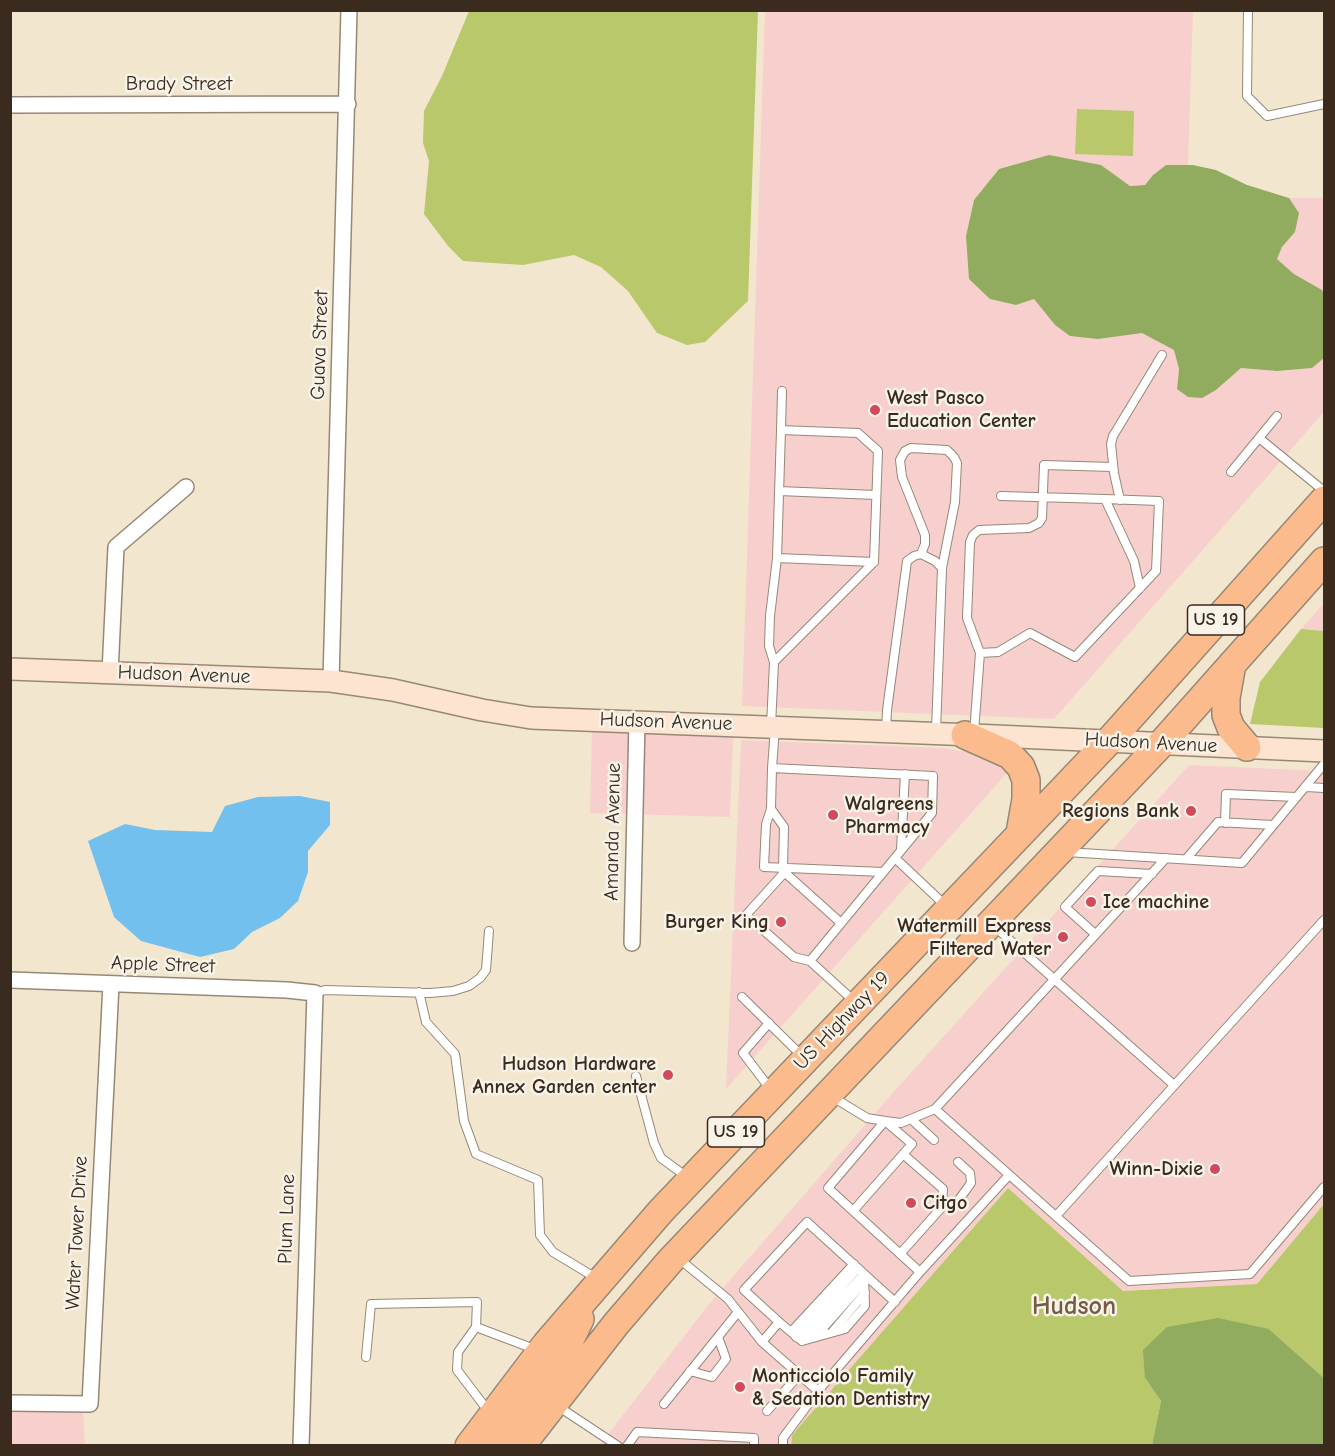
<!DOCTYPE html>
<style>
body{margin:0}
#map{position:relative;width:1335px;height:1456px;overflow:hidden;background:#f2e7ce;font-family:"Comic Neue",sans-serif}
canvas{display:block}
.frame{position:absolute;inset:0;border:12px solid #3b2a1e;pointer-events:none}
</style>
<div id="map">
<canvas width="1335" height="1456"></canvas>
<div class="frame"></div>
</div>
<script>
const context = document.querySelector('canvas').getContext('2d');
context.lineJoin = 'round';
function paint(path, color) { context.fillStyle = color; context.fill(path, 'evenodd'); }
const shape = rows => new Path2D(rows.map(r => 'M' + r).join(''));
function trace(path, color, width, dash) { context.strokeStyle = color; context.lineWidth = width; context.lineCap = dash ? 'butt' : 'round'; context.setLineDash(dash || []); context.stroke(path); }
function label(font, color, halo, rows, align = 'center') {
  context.font = font + ' "Comic Neue",sans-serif'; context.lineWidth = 5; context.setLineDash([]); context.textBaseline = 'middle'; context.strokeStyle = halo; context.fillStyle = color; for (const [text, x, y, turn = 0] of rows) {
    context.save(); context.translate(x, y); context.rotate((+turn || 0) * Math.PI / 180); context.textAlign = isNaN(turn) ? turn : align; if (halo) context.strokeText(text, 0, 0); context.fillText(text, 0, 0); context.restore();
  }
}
const built = shape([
 [765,11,1193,11,1188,165,1166,165,1153,175,1145,185,1130,186,1101,165,999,169,974,200,966,236,990,299,1016,305,1034,299,1055,325,1098,339,1142,332,1174,349,1179,369,1177,389,1216,390,1241,368,1277,371,1311,368,1324,358,1324,412,1054,719,742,706],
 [1289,198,1324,198,1324,294,1322,290,1294,274,1277,259,1282,247,1295,232,1299,213],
 [1324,603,1324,631,1301,629],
 [592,728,739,733,733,739,730,817,590,813],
 [741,740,942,748,986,755,1007,773,726,1089],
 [1189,765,1324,771,1324,1204,1257,1284,1123,1291,1008,1188,792,1435,791,1445,599,1446,709,1304,897,1088],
 [10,1406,83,1411,85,1445,11,1445]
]);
const green = shape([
 [469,11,758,11,748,301,705,342,687,345,657,333,628,291,601,267,574,255,523,265,463,261,448,246,424,214,429,161,423,143,424,111,442,76],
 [1077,109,1134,111,1133,156,1075,154],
 [1301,629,1324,631,1324,728,1250,724,1260,682],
 [1008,1188,1123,1291,1257,1284,1324,1204,1324,1378,1269,1329,1145,1378,1161,1401,1152,1445,791,1446,792,1435]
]);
const forest = shape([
 [1049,155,1101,165,1130,186,1145,185,1153,175,1166,165,1193,165,1216,170,1247,185,1289,198,1299,213,1295,232,1282,247,1277,259,1294,274,1322,290,1324,294,1324,358,1312,368,1277,371,1241,368,1216,390,1202,398,1188,397,1177,389,1179,369,1174,350,1142,333,1098,339,1070,336,1055,325,1034,299,1016,305,990,299,969,279,966,236,974,200,999,169],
 [1218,1318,1269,1329,1324,1378,1324,1445,1152,1445,1161,1401,1145,1378,1143,1350,1167,1327]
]);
const water = shape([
 [300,796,330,802,330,825,308,851,308,872,298,901,280,918,252,932,234,949,200,957,141,941,114,917,88,841,125,824,155,830,212,832,225,806,258,797]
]);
const lane = shape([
 [1248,10,1247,96,1267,116,1324,104],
 [781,430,782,391],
 [1259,438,1324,491],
 [1231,472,1277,416],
 [779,491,876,495],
 [1001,496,1105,499,1134,561,1140,588],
 [1120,500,1114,473,1111,444,1113,436,1162,355],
 [921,554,925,544,925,535,902,477,900,460,905,451,911,448,947,450,954,457,957,463,955,502,942,568,936,731],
 [777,558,874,562],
 [980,653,998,652,1030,633,1075,657,1156,571,1159,501,1105,499],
 [771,726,774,662,769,646,770,616,777,558,781,430,858,433,878,451,874,562,774,662],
 [775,728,772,768,933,776,932,813,810,961,854,1001],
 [886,730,887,710,907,561,914,556,921,554,935,561,942,568],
 [974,733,980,653,967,618,970,542,973,535,979,530,1029,528,1039,523,1042,518,1044,465,1113,467],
 [772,768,771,809,766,824,764,867,883,872],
 [1306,787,1324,788],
 [771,809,784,827,783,868],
 [1225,823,1226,794,1296,797],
 [901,850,905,774],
 [1066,852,1242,863,1324,764],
 [895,858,946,906],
 [1186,859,1218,822,1273,825],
 [782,870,841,923],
 [784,873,746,915,794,957,810,961],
 [994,926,1174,1085],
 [1095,934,1065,907,1098,871,1152,874],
 [419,992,426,1022,455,1054,464,1121,476,1154,538,1180,540,1235,553,1252,596,1278],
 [315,993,325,990,430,993,453,991,469,986,480,978,486,970,489,931],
 [742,997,802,1056],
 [769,1023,743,1053,771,1090],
 [636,1076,654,1143,661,1158,687,1177],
 [831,1096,867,1118,885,1121,901,1123,935,1109,1166,858],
 [935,1109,1129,1281,1250,1274,1324,1187],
 [911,1119,934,1140],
 [942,1207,958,1201,971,1183,970,1173,958,1162],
 [853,1211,912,1144,885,1121,828,1188,920,1272],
 [1056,1216,1324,920],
 [900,1254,942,1207,943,1189,903,1154],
 [678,1258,728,1299,762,1342,818,1391],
 [779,1322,802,1341,845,1329,865,1306,864,1274],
 [476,1327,458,1352,457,1370,489,1412],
 [833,1331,865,1293],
 [791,1332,854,1264],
 [816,1336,864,1282],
 [796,1337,858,1268],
 [802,1341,864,1274],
 [762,1342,779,1322,744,1290,807,1222,895,1302],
 [366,1357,371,1304,477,1302,476,1327,537,1350],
 [690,1371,712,1377,726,1359,718,1337],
 [664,1404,738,1312],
 [559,1407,618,1446],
 [767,1411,799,1375],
 [627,1446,637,1432,754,1438,754,1446],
 [783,1446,783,1438,818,1391,920,1272,1009,1175]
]);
const street = shape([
 [10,105,348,104],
 [110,673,116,547,186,487],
 [331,681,349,10],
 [632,943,637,721],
 [10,980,287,990,315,993,301,1446],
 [10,1403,90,1404,111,984]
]);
const secondary = shape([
 [10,669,331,681,393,690,482,710,531,718,974,735,1324,751]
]);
const highway = shape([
 [1232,664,1226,698,1226,715,1231,728,1247,747],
 [965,735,1010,755,1021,767,1026,780,1026,799,1020,833],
 [469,1446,547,1343,661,1211,1109,741,1324,500],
 [496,1446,561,1359,580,1319],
 [521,1446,616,1324,670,1261,1162,743,1324,561]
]);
const markers = [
 [875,410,6,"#d1495b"],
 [1191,811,6,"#d1495b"],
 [833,815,6,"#d1495b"],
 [1091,902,6,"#d1495b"],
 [781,922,6,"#d1495b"],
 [1063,937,6,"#d1495b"],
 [668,1075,6,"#d1495b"],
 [1215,1169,6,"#d1495b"],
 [911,1203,6,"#d1495b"],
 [740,1387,6,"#d1495b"]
];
const shields = [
 [1216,620,57],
 [736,1132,57]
];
const shieldNames = [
 ["US 19",1216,620],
 ["US 19",736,1132]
];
const streetNames = [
 ["Brady Street",179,84],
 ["Guava Street",320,345,-88],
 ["Hudson Avenue",184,675,2],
 ["Hudson Avenue",666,722,2],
 ["Hudson Avenue",1151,743,3],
 ["Amanda Avenue",613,832,-89],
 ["Apple Street",163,965,2],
 ["US Highway 19",842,1021,-46],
 ["Plum Lane",287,1219,-88],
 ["Water Tower Drive",77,1233,-87]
];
const poiNames = [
 ["West Pasco",887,398],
 ["Education Center",887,421],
 ["Walgreens",845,804],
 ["Pharmacy",845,827],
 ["Regions Bank",1179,811,"right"],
 ["Ice machine",1103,902],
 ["Burger King",769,922,"right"],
 ["Watermill Express",1051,926,"right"],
 ["Filtered Water",1051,949,"right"],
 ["Hudson Hardware",656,1064,"right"],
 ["Annex Garden center",656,1087,"right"],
 ["Winn-Dixie",1203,1169,"right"],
 ["Citgo",923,1203],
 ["Monticciolo Family",752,1376],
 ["& Sedation Dentistry",752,1399]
];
const districtNames = [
 ["Hudson",1074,1307]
];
paint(built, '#f7d0cd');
paint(green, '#b8c86b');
paint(forest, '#92ac5f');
paint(water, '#73bfed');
trace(lane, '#968876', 10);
trace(street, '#968876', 18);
trace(secondary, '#968876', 24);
trace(highway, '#968876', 30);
trace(lane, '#fff', 8);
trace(street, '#fff', 15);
trace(secondary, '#fde4d1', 21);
trace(highway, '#fbbb8d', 27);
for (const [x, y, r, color] of markers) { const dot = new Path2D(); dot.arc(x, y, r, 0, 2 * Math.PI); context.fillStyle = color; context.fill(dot); trace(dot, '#f7f3e8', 2); }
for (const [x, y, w] of shields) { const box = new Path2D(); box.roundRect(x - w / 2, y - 15, w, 30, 4.5); context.fillStyle = '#f7f3e8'; context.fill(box); trace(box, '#3b2a1e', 1.5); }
label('bold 18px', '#3b2a1e', null, shieldNames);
label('20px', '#3b2a1e', '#f7f3e8', streetNames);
label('bold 20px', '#3b2a1e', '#f7f3e8', poiNames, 'left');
label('bold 26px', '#765a44', '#f7f3e8', districtNames);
</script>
